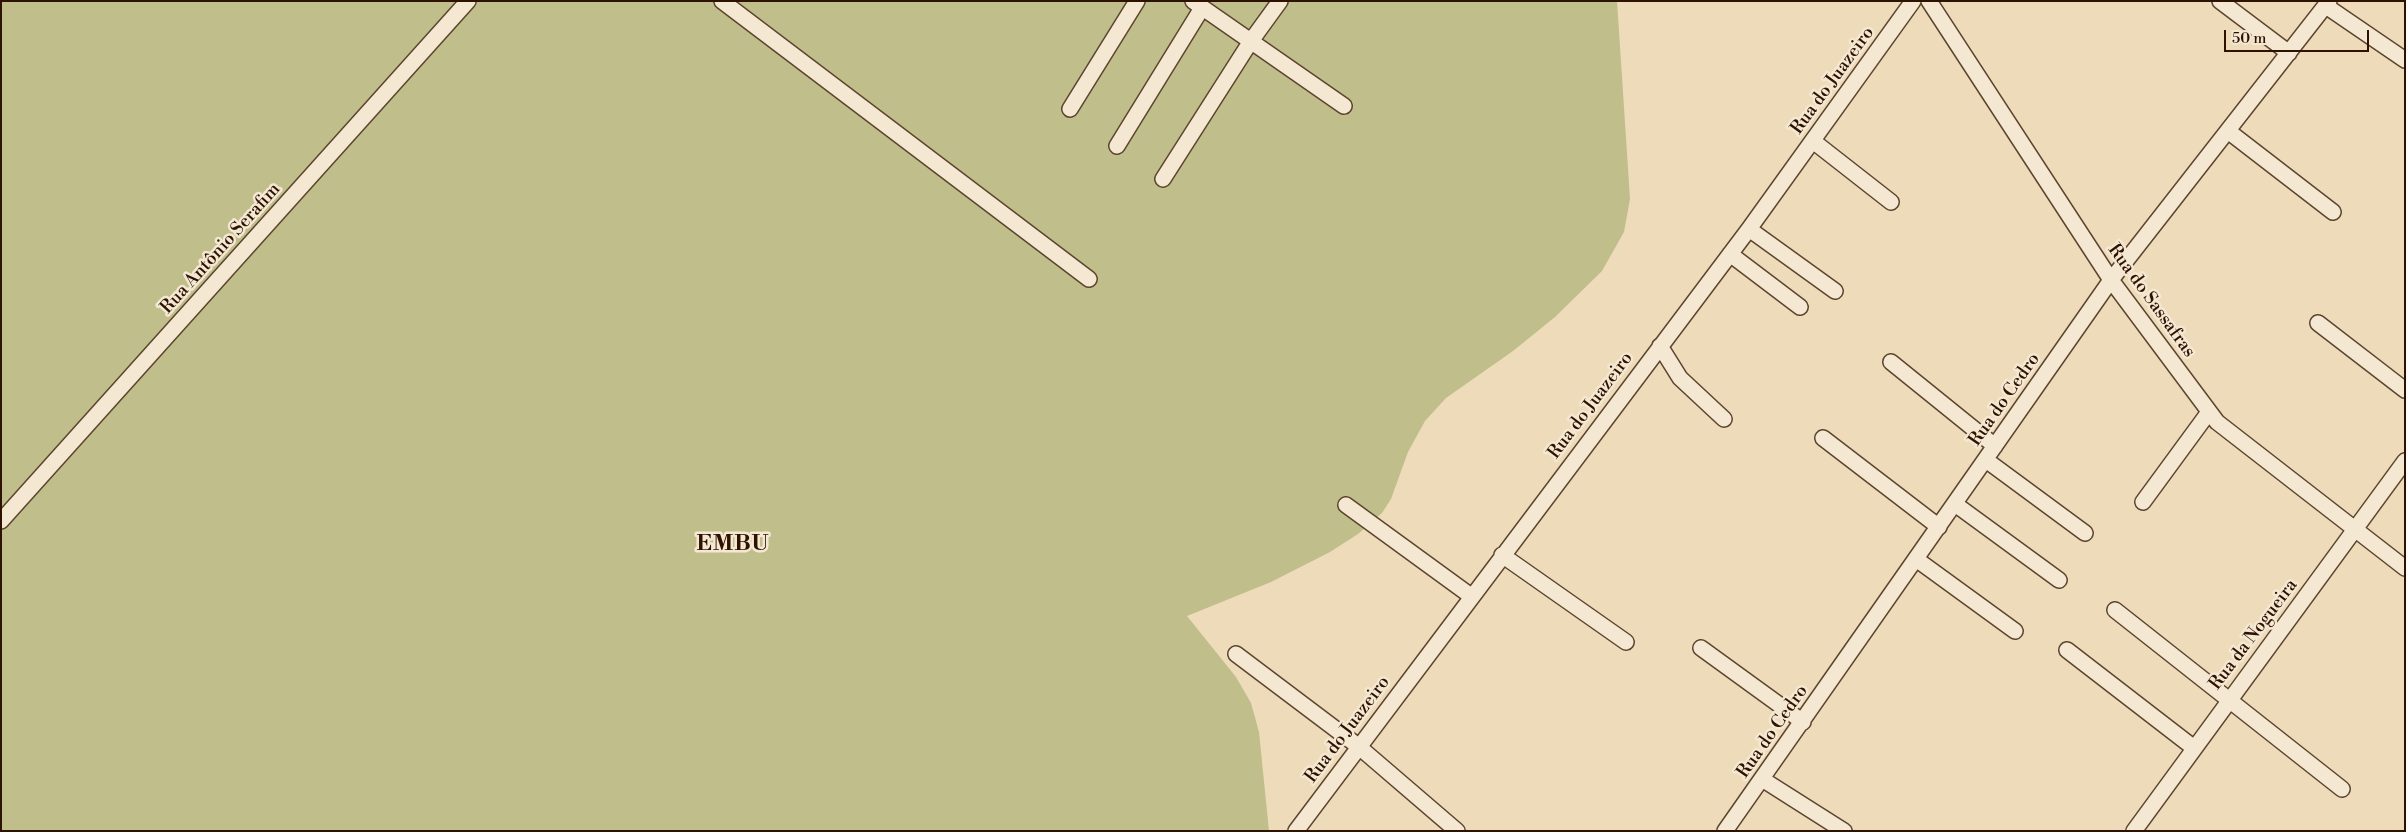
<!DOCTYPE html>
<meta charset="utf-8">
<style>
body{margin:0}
#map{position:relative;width:2406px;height:832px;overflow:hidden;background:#eedbba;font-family:"Libre Bodoni",serif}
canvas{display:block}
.frame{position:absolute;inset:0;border:2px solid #2d1200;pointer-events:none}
.scale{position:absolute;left:2224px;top:30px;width:145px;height:22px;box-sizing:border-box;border:2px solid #2d1200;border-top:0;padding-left:6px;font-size:15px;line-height:18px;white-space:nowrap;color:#2d1200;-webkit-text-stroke:4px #f4e8d2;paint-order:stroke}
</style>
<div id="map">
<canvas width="2406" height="832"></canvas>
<div class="frame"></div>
<div class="scale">50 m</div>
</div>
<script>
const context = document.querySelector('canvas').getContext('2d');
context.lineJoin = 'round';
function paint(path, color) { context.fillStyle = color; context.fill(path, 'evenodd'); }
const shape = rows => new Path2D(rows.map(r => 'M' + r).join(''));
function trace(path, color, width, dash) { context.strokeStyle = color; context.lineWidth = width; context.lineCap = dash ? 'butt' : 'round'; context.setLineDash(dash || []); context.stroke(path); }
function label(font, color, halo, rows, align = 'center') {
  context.font = font + ' "Libre Bodoni",serif'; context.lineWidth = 5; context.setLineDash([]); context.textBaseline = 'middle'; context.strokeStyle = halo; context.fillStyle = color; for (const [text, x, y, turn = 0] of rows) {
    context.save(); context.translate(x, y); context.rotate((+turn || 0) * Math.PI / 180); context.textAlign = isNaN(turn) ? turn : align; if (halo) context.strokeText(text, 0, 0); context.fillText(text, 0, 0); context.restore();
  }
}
const green = shape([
 [1,1,1617,1,1630,199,1624,232,1602,271,1555,317,1513,351,1446,398,1425,421,1408,452,1391,499,1382,513,1358,534,1330,552,1271,582,1187,616,1236,677,1251,703,1259,732,1269,831,1,831]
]);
const street = shape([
 [722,1,1089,279],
 [1193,1,1344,106],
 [1929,1,2111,280,2217,422,2405,568],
 [2220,1,2289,53],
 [2326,6,2405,60],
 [1070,109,1137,1],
 [2228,131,2333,212],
 [1813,141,1891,202],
 [1117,146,1202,8],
 [1163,179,1251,41,1280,1],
 [1749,229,1835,291],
 [1730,254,1800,307],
 [2318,323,2405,390],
 [1660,346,1680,378,1724,419],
 [1891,362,1995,446],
 [1823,438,1939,527],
 [1986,460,2085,533],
 [2143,502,2209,412],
 [1955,504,2059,580],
 [1346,505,1471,596],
 [1,521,468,1],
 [1502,555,1626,642],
 [1916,559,2015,631],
 [2115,610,2342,789],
 [1701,648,1803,722],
 [2067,650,2194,748],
 [1236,654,1358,746,1457,831],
 [1762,779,1844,831],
 [1296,831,1749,229,1913,1],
 [1725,831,2111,280,2329,1],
 [2134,831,2405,461]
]);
const streetNames = [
 ["Rua do Juazeiro",1833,81,-54],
 ["Rua Antônio Serafim",221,249,-48],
 ["Rua do Sassafras",2151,301,54],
 ["Rua do Cedro",2005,400,-55],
 ["Rua do Juazeiro",1591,406,-53],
 ["Rua da Nogueira",2254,635,-53],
 ["Rua do Juazeiro",1348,730,-53],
 ["Rua do Cedro",1773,732,-55]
];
const districtNames = [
 ["EMBU",733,545]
];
paint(green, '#c0be8b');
trace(street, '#5d442e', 18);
trace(street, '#f4e8d2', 15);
label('18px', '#2d1200', '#f4e8d2', streetNames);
context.letterSpacing = '1px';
label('bold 22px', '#2d1200', '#f4e8d2', districtNames);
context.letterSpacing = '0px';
</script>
